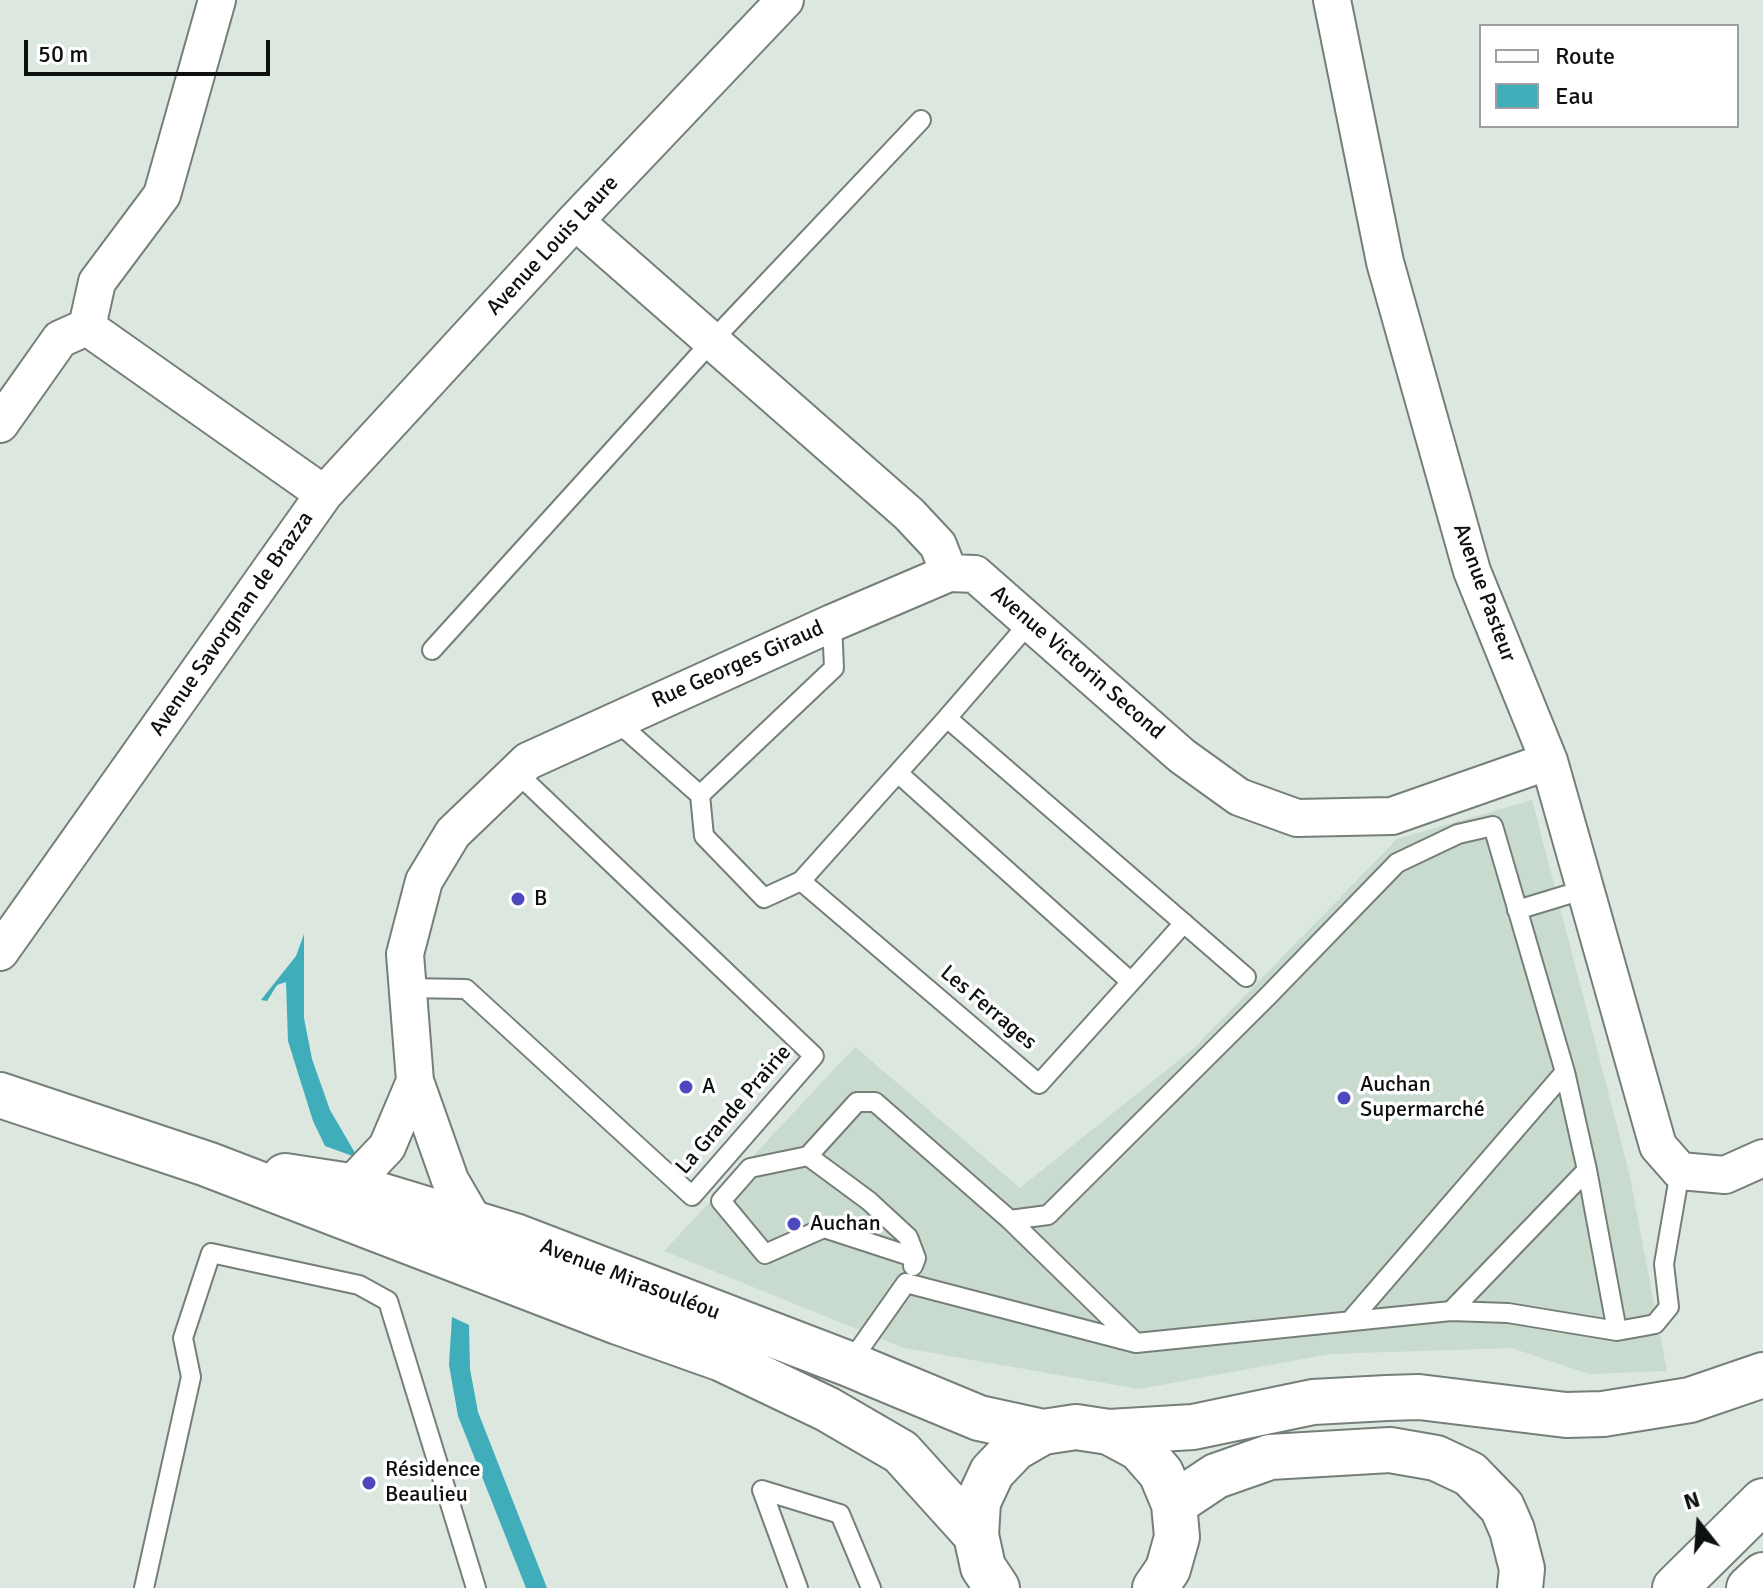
<!DOCTYPE html>
<meta charset="utf-8">
<style>
body{margin:0}
#map{position:relative;width:1763px;height:1588px;overflow:hidden;background:#dbe7df;font-family:Signika,sans-serif}
canvas{display:block}
.legend{position:absolute;left:1479px;top:24px;width:260px;height:104px;box-sizing:border-box;background:#fff;border:2px solid #9ea09f;margin:0;padding:10px 14px;list-style:none;font-size:24px;color:#0d110f}
.legend li{display:flex;align-items:center;gap:16px;height:40px}
.legend b{width:40px;border:2px solid #9ea09f}
.north{position:absolute;left:1659px;top:1484px;width:80px;height:80px;-webkit-text-stroke:6px #fff;paint-order:stroke;rotate:343deg;font-size:22px;font-weight:700;line-height:32px;text-align:center;color:#0d110f}
.north::after{content:'';display:block;margin:auto;width:28px;height:36px;background:#0d110f;clip-path:polygon(50% 0,100% 100%,50% 72%,0 100%)}
.scale{position:absolute;left:24px;top:40px;width:246px;height:36px;box-sizing:border-box;border:4px solid #0d110f;border-top:0;padding-left:10px;font-size:24px;line-height:28px;white-space:nowrap;color:#0d110f;-webkit-text-stroke:6px #fff;paint-order:stroke}
</style>
<div id="map">
<canvas width="1763" height="1588"></canvas>
<ul class="legend">
<li><b style="height:10px;background:#fff"></b>Route</li>
<li><b style="height:22px;background:#3fadba"></b>Eau</li>
</ul>
<div class="north">N</div>
<div class="scale">50 m</div>
</div>
<script>
const context = document.querySelector('canvas').getContext('2d');
context.lineJoin = 'round';
function paint(path, color) { context.fillStyle = color; context.fill(path, 'evenodd'); }
const shape = rows => new Path2D(rows.map(r => 'M' + r).join(''));
function trace(path, color, width, dash) { context.strokeStyle = color; context.lineWidth = width; context.lineCap = dash ? 'butt' : 'round'; context.setLineDash(dash || []); context.stroke(path); }
function label(font, color, halo, rows, align = 'center') {
  context.font = font + ' Signika,sans-serif'; context.lineWidth = 7; context.setLineDash([]); context.textBaseline = 'middle'; context.strokeStyle = halo; context.fillStyle = color; for (const [text, x, y, turn = 0] of rows) {
    context.save(); context.translate(x, y); context.rotate((+turn || 0) * Math.PI / 180); context.textAlign = isNaN(turn) ? turn : align; if (halo) context.strokeText(text, 0, 0); context.fillText(text, 0, 0); context.restore();
  }
}
const built = shape([
 [1532,800,1629,1172,1667,1371,1589,1374,1512,1348,1330,1354,1139,1389,904,1348,664,1251,855,1047,1020,1188,1194,1048,1397,839]
]);
const water = shape([
 [304,934,304,1018,312,1059,330,1110,358,1158,325,1146,313,1121,288,1041,286,982,277,985,267,1001,261,1000,296,956],
 [452,1317,469,1325,470,1369,478,1412,547,1588,526,1588,458,1416,449,1365]
]);
const service = shape([
 [1030,622,947,718,1246,977],
 [432,650,712,341,921,120],
 [615,720,700,795,834,668,832,623],
 [898,773,1131,982,1039,1084,801,881,947,718],
 [700,795,704,836,764,898,801,881],
 [1517,910,1586,889],
 [1131,982,1184,923],
 [407,988,466,989,692,1196,814,1056,516,772],
 [808,1156,869,1201,908,1237,916,1258,913,1266],
 [1010,1220,1048,1215,1267,997,1397,863,1458,834,1493,826,1565,1072,1587,1170,1617,1331],
 [916,1258,824,1228,765,1254,721,1201,750,1168,808,1156,857,1102,875,1102,1010,1220,1134,1341],
 [1451,1311,1587,1170],
 [1350,1321,1565,1072],
 [849,1364,906,1283,1136,1343,1451,1311,1508,1313,1617,1331,1645,1326,1655,1324,1669,1307,1664,1264,1680,1171],
 [144,1588,191,1377,183,1338,211,1253,359,1285,388,1301,476,1588],
 [798,1588,762,1490,840,1514,871,1588]
]);
const minor = shape([
 [1332,0,1385,262,1472,571,1549,761,1658,1146,1680,1171,1725,1175,1763,1158],
 [575,221,909,514,938,545,949,573],
 [87,327,97,282,162,195,217,0],
 [87,327,324,494],
 [0,424,60,339,87,327],
 [0,952,324,494,575,221,785,0],
 [350,1186,387,1147,415,1081],
 [476,1225,450,1180,415,1081,405,954,424,881,453,833,528,761,832,623,949,573,975,574,1182,756,1239,797,1297,818,1392,816,1549,761]
]);
const secondary = shape([
 [0,1095,207,1164,618,1322,722,1359,827,1409,901,1452,976,1535],
 [285,1176,350,1186,515,1236,849,1364,979,1418,1043,1432],
 [997,1588,983,1567,976,1535,978,1502,992,1472,1015,1448,1043,1432,1076,1427,1109,1432,1139,1448,1161,1473,1174,1504,1177,1537,1168,1569,1155,1588]
]);
const motorway = shape([
 [1109,1432,1193,1427,1313,1402,1387,1398,1419,1397,1566,1415,1603,1414,1690,1400,1763,1375],
 [1174,1504,1216,1476,1270,1457,1390,1450,1436,1458,1470,1474,1502,1507,1512,1530,1522,1569,1520,1588],
 [1675,1588,1763,1501],
 [1749,1588,1763,1575]
]);
const markers = [
 [518,899,8,"#4e48bf"],
 [686,1087,8,"#4e48bf"],
 [1344,1098,8,"#4e48bf"],
 [794,1224,8,"#4e48bf"],
 [369,1483,8,"#4e48bf"]
];
const streetNames = [
 ["Avenue Louis Laure",553,246,-47],
 ["Avenue Pasteur",1484,593,70],
 ["Avenue Savorgnan de Brazza",232,624,-55],
 ["Avenue Victorin Second",1077,663,41],
 ["Rue Georges Giraud",738,665,-24],
 ["Les Ferrages",988,1008,40],
 ["La Grande Prairie",734,1110,-49],
 ["Avenue Mirasouléou",630,1280,21]
];
const poiNames = [
 ["B",534,899],
 ["Auchan",1360,1085],
 ["Supermarché",1360,1110],
 ["A",702,1087],
 ["Auchan",810,1224],
 ["Résidence",385,1470],
 ["Beaulieu",385,1495]
];
paint(built, '#c9dbcf');
paint(water, '#3fadba');
trace(service, '#757f78', 22);
trace(minor, '#757f78', 40);
trace(secondary, '#757f78', 48);
trace(motorway, '#757f78', 48);
trace(service, '#fff', 18);
trace(minor, '#fff', 36);
trace(secondary, '#fff', 44);
trace(motorway, '#fff', 44);
for (const [x, y, r, color] of markers) { const dot = new Path2D(); dot.arc(x, y, r, 0, 2 * Math.PI); context.fillStyle = color; context.fill(dot); trace(dot, '#fff', 3); }
label('22px', '#0d110f', '#fff', streetNames);
label('22px', '#0d110f', '#fff', poiNames, 'left');
</script>
